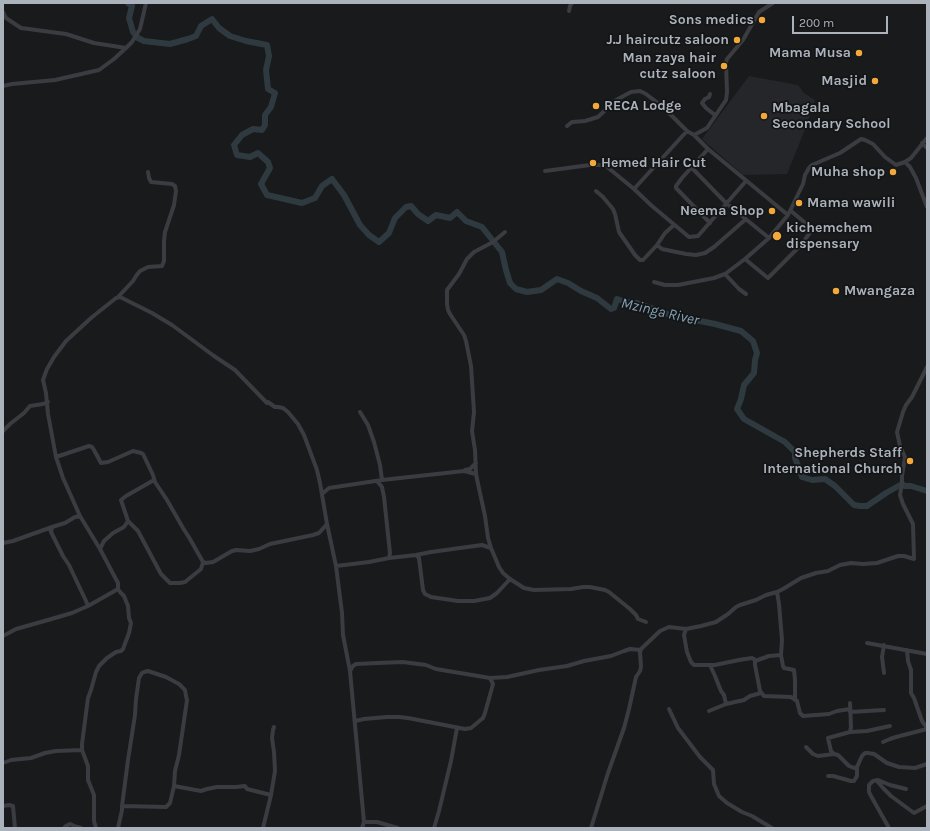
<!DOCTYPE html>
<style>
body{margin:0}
#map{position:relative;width:930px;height:831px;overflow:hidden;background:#191a1c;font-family:Karla,sans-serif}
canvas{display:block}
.frame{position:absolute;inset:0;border:4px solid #acb2bb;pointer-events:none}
.scale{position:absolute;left:792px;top:16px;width:96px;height:18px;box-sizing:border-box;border:2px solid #acb2bb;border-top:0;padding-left:5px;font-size:12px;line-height:14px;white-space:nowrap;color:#acb2bb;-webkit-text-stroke:3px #141517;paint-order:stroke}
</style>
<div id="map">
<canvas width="930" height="831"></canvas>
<div class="frame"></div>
<div class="scale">200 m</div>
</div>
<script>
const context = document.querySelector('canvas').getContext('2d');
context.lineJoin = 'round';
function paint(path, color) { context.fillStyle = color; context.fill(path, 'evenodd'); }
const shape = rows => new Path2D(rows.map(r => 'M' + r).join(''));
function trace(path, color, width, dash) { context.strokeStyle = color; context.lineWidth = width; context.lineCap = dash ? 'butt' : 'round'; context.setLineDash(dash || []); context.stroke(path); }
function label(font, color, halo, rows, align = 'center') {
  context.font = font + ' Karla,sans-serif'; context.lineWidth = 3.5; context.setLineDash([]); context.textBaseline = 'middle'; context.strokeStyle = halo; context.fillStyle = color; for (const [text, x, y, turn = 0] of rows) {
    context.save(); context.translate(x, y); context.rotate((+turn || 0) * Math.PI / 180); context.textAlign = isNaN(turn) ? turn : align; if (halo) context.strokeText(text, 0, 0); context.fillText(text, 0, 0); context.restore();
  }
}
const built = shape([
 [749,76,798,85,804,93,815,100,804,132,787,174,743,175,702,139]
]);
const river = shape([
 [128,3,132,6,129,18,133,32,138,38,144,41,170,44,188,39,196,36,201,26,212,19,219,28,230,36,246,41,267,45,269,56,266,70,268,89,275,93,271,107,265,115,265,125,262,130,253,129,242,135,234,145,237,155,250,157,258,153,268,162,270,168,261,184,267,195,302,203,315,198,322,186,332,179,344,195,360,225,369,235,379,242,389,233,395,218,406,207,411,206,418,214,428,221,436,215,450,218,457,212,466,221,482,227,502,252,506,270,510,283,516,289,527,292,541,290,557,279,568,283,581,291,597,298,611,309,614,308,617,299,626,302,637,303,670,315,715,324,741,331,753,341,757,353,755,360,754,373,744,385,741,399,737,409,744,419,785,442,795,452,795,458,802,477,812,480,825,479,835,486,854,505,860,506,867,506,886,493,902,484,905,486,911,486,927,491]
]);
const street = shape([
 [569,11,570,6,572,3],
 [3,12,6,18,21,28,66,34,94,43,126,48],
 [3,86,12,84,55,80,99,70,114,59,126,48,132,42,140,29,146,3],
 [710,94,709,97,705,99,702,103,706,108,715,115],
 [567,126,572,122,585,121,598,117,616,100,631,92,640,91,646,94,663,107,687,131,694,135,708,149,788,215],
 [694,135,707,128,726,100,727,92,726,62,727,59,743,40,759,12,773,3],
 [922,143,927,148],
 [708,149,682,178,676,186,676,188,710,223],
 [905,162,910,167,916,178,927,207],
 [691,167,726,203,769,238],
 [545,171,590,165,599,165,606,166,634,189,652,206,689,237,698,236,746,181],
 [634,189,687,131],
 [596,191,603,197,613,209,615,214,619,232,635,255,640,260,643,260,657,245,665,233,674,225],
 [657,245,662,249,686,254,696,255,705,253,714,247,746,219],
 [745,259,768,278,802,244,811,231,810,228,809,226,791,211],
 [725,274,739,289,746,294],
 [654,282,665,285,678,285,714,278,725,274,745,259,769,238,788,215,803,184,805,175,809,168,812,165,840,153,861,139,865,140,873,144,885,157,896,165,905,162,911,158,927,138],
 [118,297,133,281,136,276,140,271,148,267,162,266,164,261,164,241,165,232,174,205,176,191,175,186,172,184,151,182,149,178,148,172],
 [360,412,368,425,374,442,380,465,382,480],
 [3,431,10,424,24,413,30,406,43,404,48,402],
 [56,457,89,446,92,447,94,450,101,463,108,462,133,451,141,453,143,454,153,475,155,482,167,500,183,528,190,539,203,562,206,563,213,562,232,551,236,550,250,551,259,549,270,544,313,535,319,533,327,524],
 [465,470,470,469,476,463],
 [476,474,475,450,472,431,474,412,471,366,466,341,464,335,450,314,448,310,447,304,447,290,459,274,467,259,474,252,493,242,505,232],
 [154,480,126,496,121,500,128,521,138,531,161,574,170,583,180,583,185,582,201,569,203,562],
 [377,481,382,487,384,497,390,553,389,558],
 [322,494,329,488,382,480,464,471,476,474,477,479,485,516,488,538,491,548,499,567,503,573,510,579,524,588,534,590,571,589,583,587,590,587,605,590,609,592,630,609,636,615,638,619,646,622],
 [80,516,75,517,65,523,52,527,51,532,63,556,69,565,86,601,88,606],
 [3,543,13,541,52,527],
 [100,549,104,541,113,533,124,527,128,521],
 [416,555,431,552,482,545,491,548],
 [336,566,369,562,389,558,416,555,419,558,423,590,425,594,431,597,458,601,474,601,490,598,497,593,510,579],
 [777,592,779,604,782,640,781,655,783,666,784,668,794,670,795,680,795,699],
 [686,629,684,635,687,652,691,662,694,665,715,665,739,660,752,658,754,659,755,661,755,665,760,691,764,696,791,697,797,701,800,713,803,716,829,714,837,711,850,709],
 [3,636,16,629,48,620,72,613,88,606,118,589,118,583,100,549,80,516,63,478,56,457,48,414,46,393,43,380,47,369,54,357,66,341,91,318,116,298,120,297,152,313,172,325,214,356,235,370,267,403,268,402,275,407,278,407,283,408,288,412,298,424,304,435,317,470,320,483,327,524,336,566,342,613,343,635,350,671,364,822,362,828],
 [867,643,927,654],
 [907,650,908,661,911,670,911,693,914,698,922,721,927,728],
 [755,661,769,656,781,655],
 [710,665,715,676,721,691,724,695,726,704],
 [350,671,353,666,356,664,378,663,403,662,426,665,436,669,490,678,507,677,539,670,567,666,584,661,611,656,624,651,630,649,641,650],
 [884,673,882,657,884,645],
 [669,709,678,728,700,757,713,770,714,784,719,796,727,803,742,812,752,816,772,828],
 [709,711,726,704,744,700,750,696,761,693],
 [850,712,884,710],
 [355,721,364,719,387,717,399,717,408,718,465,729,471,728,483,718,485,713,493,684,490,678],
 [850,732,867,731,890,726],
 [883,742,890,739,896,737,927,729],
 [806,747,813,754,818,756,834,754,838,755,849,766,854,768,857,767,862,756,865,753,868,753,874,754,887,763,899,767,915,768,927,764],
 [834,754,831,751,828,738,850,732,851,727,850,703],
 [3,763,11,760,31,758,45,753,56,751,82,750],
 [828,776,833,776,851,781,854,781,857,776,857,767],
 [877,781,883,788,891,796,914,813,927,806],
 [174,786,201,791,207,789,217,787,236,787,245,786,247,789,271,795],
 [3,806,9,805,13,806,15,828],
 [364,822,377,822,398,828],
 [64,828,66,826,70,824,77,827,81,828],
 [96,828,94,821,94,795,88,780,88,766,82,750,82,744,88,698,91,690,96,672,99,666,107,658,116,652,121,651,123,649,129,633,131,623,129,618,128,606,124,596,120,592,118,589],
 [118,828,122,810,122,806,128,760,135,715,136,699,139,678,142,673,144,672,148,671,166,677,179,684,185,690,186,696,187,700,179,755,175,771,174,786,170,803,166,807,122,806],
 [263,828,271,795,275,771,274,752,272,738,273,730,274,727],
 [434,828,439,811,451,761,457,728],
 [591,828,608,773,624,728,629,709,636,677,640,671,641,667,640,652,641,649,660,631,669,627,686,629,701,626,716,622,728,614,736,607,740,605,756,600,766,595,777,592,783,589,801,578,816,573,828,571,840,565,851,563,863,564,877,563,898,556,904,556,914,559,913,524,903,504,900,495,902,484,902,476,905,457,900,446,897,432,903,412,906,405,912,397,927,367],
 [889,828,871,796,869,792,869,785,873,781,878,780,890,785,906,789]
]);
const markers = [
 [762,20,4,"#f2a83b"],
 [737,40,4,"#f2a83b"],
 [859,53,4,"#f2a83b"],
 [724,66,4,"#f2a83b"],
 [875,81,4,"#f2a83b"],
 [596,106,4,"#f2a83b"],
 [764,116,4,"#f2a83b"],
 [593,163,4,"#f2a83b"],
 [893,172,4,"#f2a83b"],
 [799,203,4,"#f2a83b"],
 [772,211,4,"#f2a83b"],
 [777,236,5,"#f2a83b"],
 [836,291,4,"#f2a83b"],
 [910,461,4,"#f2a83b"]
];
const poiNames = [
 ["Sons medics",754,20],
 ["J.J haircutz saloon",729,40],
 ["Mama Musa",851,53],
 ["Man zaya hair",716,58],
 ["cutz saloon",716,74],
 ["Masjid",867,81],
 ["RECA Lodge",604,106,"left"],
 ["Mbagala",772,108,"left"],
 ["Secondary School",772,124,"left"],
 ["Hemed Hair Cut",601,163,"left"],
 ["Muha shop",885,172],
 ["Mama wawili",807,203,"left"],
 ["Neema Shop",764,211],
 ["kichemchem",786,228,"left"],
 ["dispensary",786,244,"left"],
 ["Mwangaza",844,291,"left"],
 ["Shepherds Staff",902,453],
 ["International Church",902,469]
];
const waterNames = [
 ["Mzinga River",660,312,13]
];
paint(built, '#252629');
trace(river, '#2f3a40', 6);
trace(street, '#3a3c41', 4);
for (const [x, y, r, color] of markers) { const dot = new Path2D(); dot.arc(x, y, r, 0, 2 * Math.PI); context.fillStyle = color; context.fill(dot); trace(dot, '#141517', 1.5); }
label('bold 14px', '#acb2bb', '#141517', poiNames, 'right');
label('italic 15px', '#84a2b6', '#141517', waterNames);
</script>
